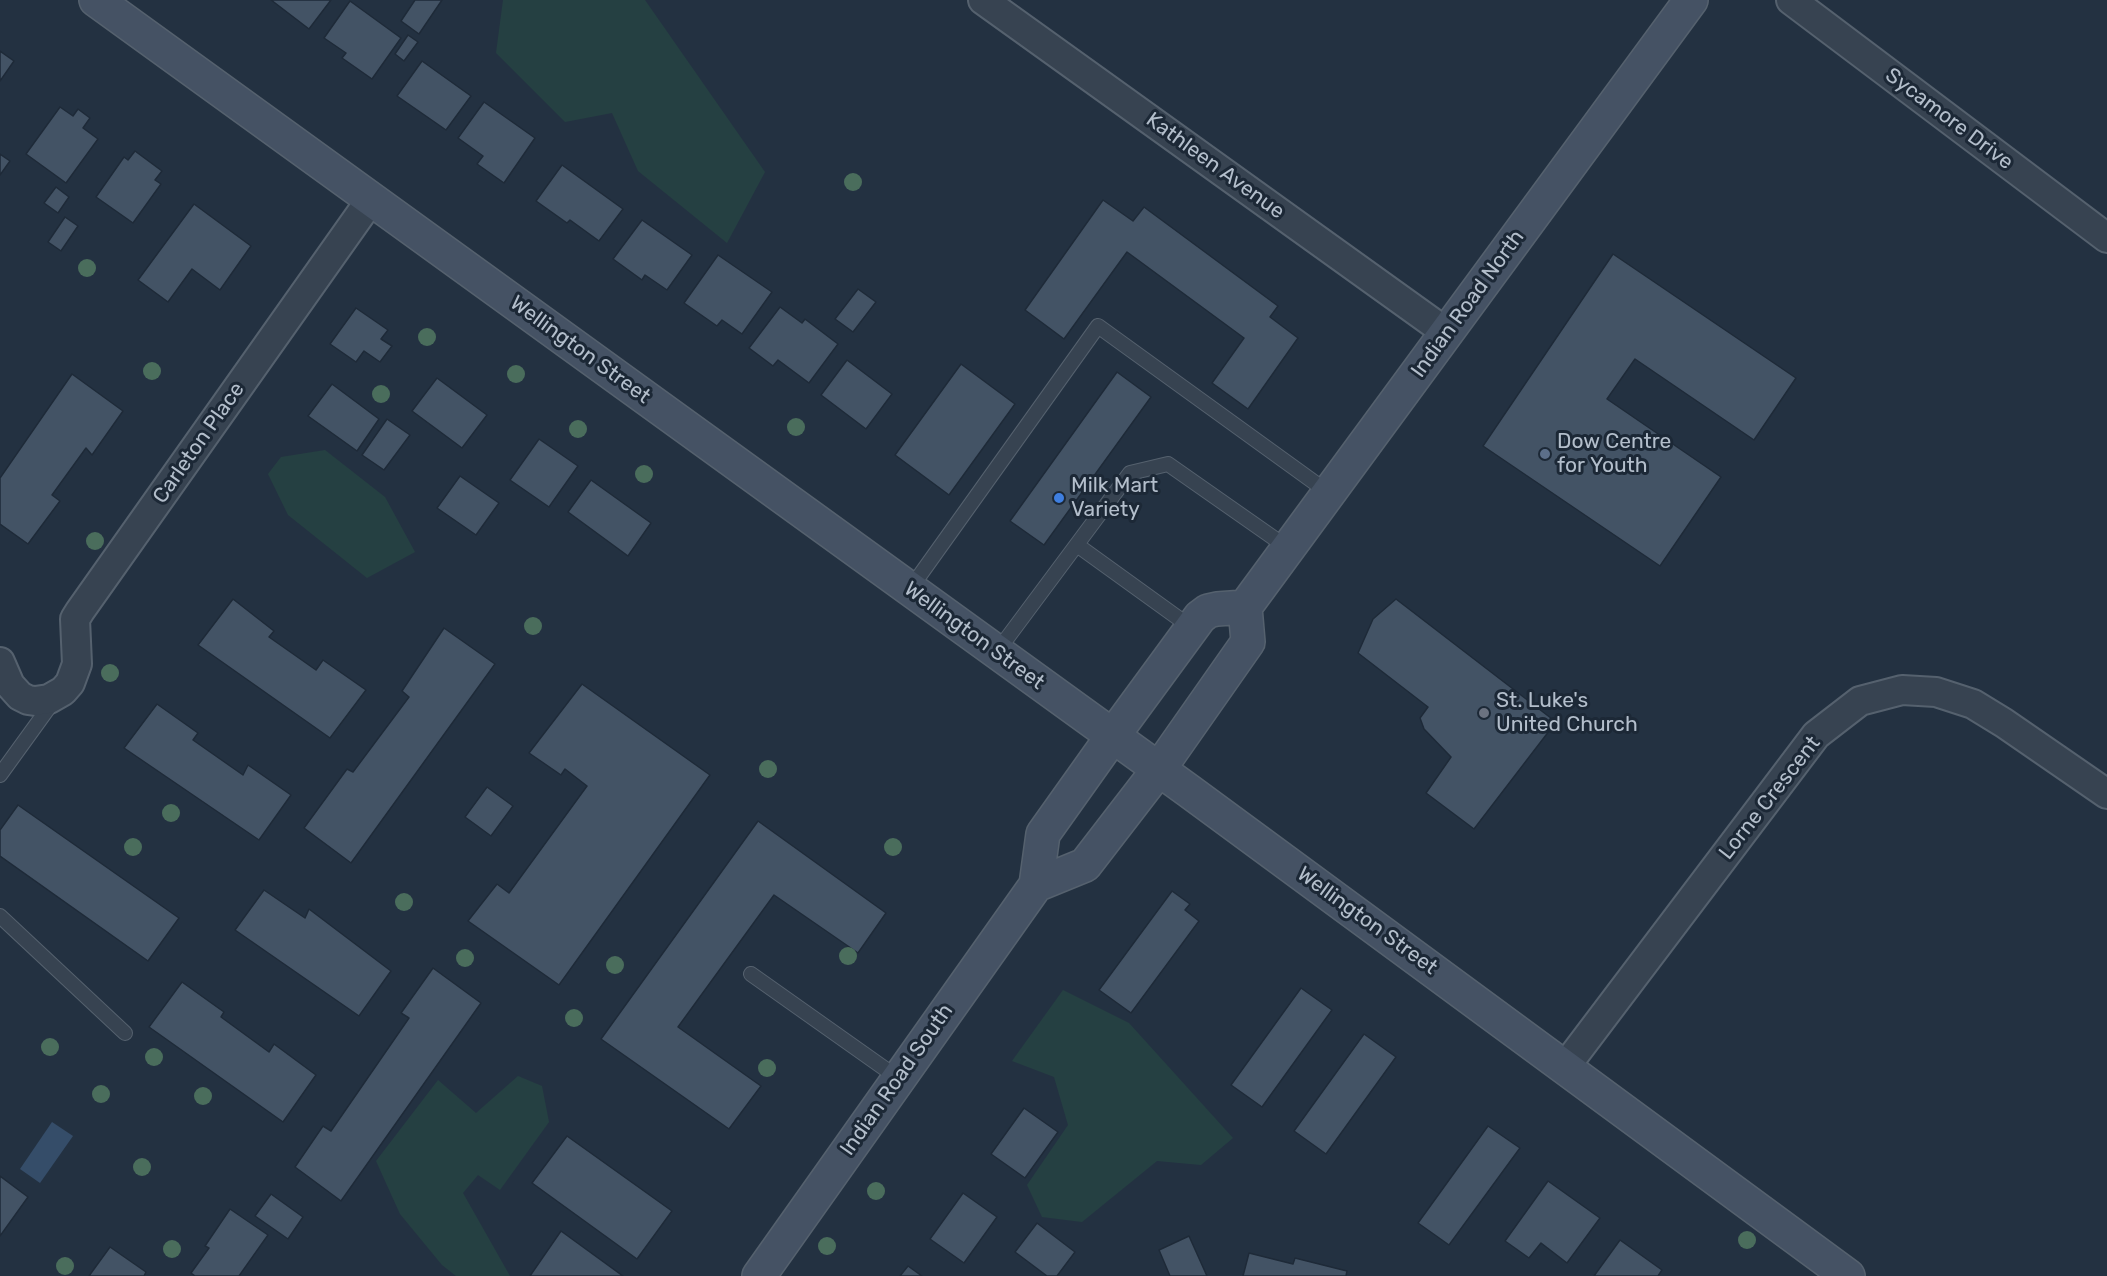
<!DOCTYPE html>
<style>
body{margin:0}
canvas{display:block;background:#233141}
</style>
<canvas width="2107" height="1276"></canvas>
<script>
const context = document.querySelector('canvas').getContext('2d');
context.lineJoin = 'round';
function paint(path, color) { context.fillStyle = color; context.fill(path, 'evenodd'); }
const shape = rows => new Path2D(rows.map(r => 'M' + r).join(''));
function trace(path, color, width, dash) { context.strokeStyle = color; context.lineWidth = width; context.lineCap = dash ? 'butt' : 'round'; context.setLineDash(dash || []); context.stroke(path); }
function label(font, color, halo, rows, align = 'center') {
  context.font = font + ' Rubik,sans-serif'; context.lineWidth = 6; context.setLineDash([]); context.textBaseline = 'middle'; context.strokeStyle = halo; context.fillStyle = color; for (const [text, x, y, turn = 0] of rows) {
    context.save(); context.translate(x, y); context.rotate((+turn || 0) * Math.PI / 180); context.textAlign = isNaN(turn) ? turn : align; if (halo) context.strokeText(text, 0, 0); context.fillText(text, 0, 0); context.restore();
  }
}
const green = shape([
 [503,0,645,0,765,172,727,243,638,171,612,113,565,122,496,53],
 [325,450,385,497,415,552,367,578,288,515,268,474,281,457],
 [1063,990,1129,1023,1233,1138,1201,1165,1157,1161,1082,1222,1042,1217,1027,1185,1068,1125,1054,1077,1012,1061],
 [518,1076,542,1086,549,1122,500,1190,478,1175,463,1193,510,1276,456,1276,442,1265,400,1214,376,1161,438,1080,476,1113]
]);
const water = shape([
 [52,1122,73,1136,40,1183,20,1169]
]);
const building = shape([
 [271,0,331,0,309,29,271,0],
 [415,0,442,0,419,34,401,21,415,0],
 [350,1,401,38,372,79,342,58,346,53,324,38,350,1],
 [408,35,418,42,404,61,395,54,408,35],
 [0,51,14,61,0,81,0,51],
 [422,61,471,96,446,130,397,96,422,61],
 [484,102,535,138,504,183,477,164,483,156,458,138,484,102],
 [60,107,73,116,78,109,90,118,83,128,98,139,66,183,26,154,60,107],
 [135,151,162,171,155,180,161,184,133,223,96,197,124,157,128,160,135,151],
 [0,154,10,161,0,175,0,154],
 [562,165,623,209,599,241,570,220,567,223,536,201,562,165],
 [56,187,69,197,58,213,44,203,56,187],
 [1103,200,1133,221,1144,207,1278,306,1270,317,1298,338,1248,409,1212,383,1244,338,1127,252,1064,339,1025,310,1103,200],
 [194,204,251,246,220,290,192,269,168,302,138,280,194,204],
 [65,217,78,226,61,251,48,242,65,217],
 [642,220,692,255,667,290,645,275,642,280,613,259,642,220],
 [1613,254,1796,378,1754,440,1635,359,1607,399,1721,477,1660,566,1483,446,1613,254],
 [718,255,772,292,742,334,722,320,717,326,684,303,718,255],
 [858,289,876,302,853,332,835,319,858,289],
 [780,307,802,323,805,319,838,344,809,383,778,360,773,366,749,348,780,307],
 [356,308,388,330,381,339,392,346,380,362,364,351,356,362,330,344,356,308],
 [847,360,892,394,866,429,821,395,847,360],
 [961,364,1015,404,949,495,895,455,961,364],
 [1117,372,1151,397,1044,545,1010,521,1117,372],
 [72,374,123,411,92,455,86,448,52,495,60,501,28,544,0,524,0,478,72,374],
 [437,378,487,415,462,448,412,411,437,378],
 [332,384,379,419,357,451,308,416,332,384],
 [387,419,410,435,384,470,362,455,387,419],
 [539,439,578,466,549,507,510,480,539,439],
 [460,476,499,503,476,535,437,508,460,476],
 [591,480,651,523,628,556,568,512,591,480],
 [233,599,274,631,269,637,316,670,323,660,366,690,330,738,198,645,233,599],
 [1396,599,1556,722,1474,829,1426,793,1451,757,1424,729,1420,718,1428,707,1358,653,1373,619,1396,599],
 [444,628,495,664,351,863,304,828,347,769,353,772,409,697,402,691,444,628],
 [582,684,710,775,559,985,468,921,497,884,509,893,587,786,565,769,561,775,529,753,582,684],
 [157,704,198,733,193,740,243,775,248,765,291,795,259,840,124,748,157,704],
 [487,787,513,806,491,836,465,817,487,787],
 [18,805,179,918,148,961,0,856,0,830,18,805],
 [758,821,886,913,858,953,774,895,678,1027,761,1086,729,1129,601,1039,758,821],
 [264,890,305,918,309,909,391,971,359,1016,235,930,264,890],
 [1172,891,1190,904,1185,910,1199,921,1131,1013,1099,990,1172,891],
 [433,968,481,1003,341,1201,295,1167,323,1126,331,1131,409,1018,401,1013,433,968],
 [182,982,224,1012,221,1017,269,1052,274,1044,316,1075,283,1122,149,1027,182,982],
 [1301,988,1332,1010,1262,1107,1231,1085,1301,988],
 [1364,1034,1396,1057,1326,1154,1294,1131,1364,1034],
 [1024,1108,1058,1132,1025,1178,991,1154,1024,1108],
 [1488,1126,1520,1148,1449,1245,1418,1223,1488,1126],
 [567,1136,672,1211,637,1259,532,1183,567,1136],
 [0,1176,28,1197,0,1236,0,1176],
 [1548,1181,1600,1218,1567,1263,1541,1243,1529,1258,1505,1241,1548,1181],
 [963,1193,997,1217,964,1263,930,1239,963,1193],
 [271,1194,303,1217,288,1239,255,1216,271,1194],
 [230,1209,268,1235,239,1276,195,1276,191,1273,209,1248,205,1246,230,1209],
 [1037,1223,1075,1252,1057,1276,1047,1276,1015,1252,1037,1223],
 [561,1231,623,1276,530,1276,561,1231],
 [1189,1236,1207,1276,1170,1276,1159,1250,1189,1236],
 [1620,1240,1662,1270,1658,1276,1594,1276,1620,1240],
 [110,1247,146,1272,144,1276,89,1276,110,1247],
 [1249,1253,1293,1264,1295,1258,1347,1271,1346,1276,1243,1276,1249,1253],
 [908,1266,922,1276,900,1276,908,1266]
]);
const lane = shape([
 [1077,545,1192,628],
 [910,589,1098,326,1329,493],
 [996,653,1130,473,1168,464,1288,548],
 [0,775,55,699],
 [0,916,125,1033],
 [751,974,898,1078]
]);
const street = shape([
 [983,0,1447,333],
 [1791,0,2107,238],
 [0,662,10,685,20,696,28,700,35,701,49,699,63,691,70,683,77,664,75,619,80,611,372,198],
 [1565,1067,1816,735,1860,701,1902,690,1936,692,1973,704,2004,723,2107,794]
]);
const secondary = shape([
 [96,0,1189,791,1848,1276],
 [1036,885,1085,865,1159,769,1248,642,1245,607,1691,0],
 [759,1276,1036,885,1043,834,1112,737,1200,617,1208,611,1217,609,1245,607]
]);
const trees = [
 [853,182],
 [87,268],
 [427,337],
 [152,371],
 [516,374],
 [381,394],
 [796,427],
 [578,429],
 [644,474],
 [95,541],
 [533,626],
 [110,673],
 [768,769],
 [171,813],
 [133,847],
 [893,847],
 [404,902],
 [848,956],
 [465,958],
 [615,965],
 [574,1018],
 [50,1047],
 [154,1057],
 [767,1068],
 [101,1094],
 [203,1096],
 [142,1167],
 [876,1191],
 [1747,1240],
 [827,1246],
 [172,1249],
 [65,1266]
];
const markers = [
 [1545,454,6,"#5c6f8a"],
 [1059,498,6,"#3f7fe0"],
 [1484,713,6,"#6b7280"]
];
const streetNames = [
 ["Sycamore Drive",1949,119,37],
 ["Kathleen Avenue",1215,166,36],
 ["Indian Road North",1468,304,-54],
 ["Wellington Street",580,350,36],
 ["Carleton Place",199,443,-55],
 ["Wellington Street",974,636,36],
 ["Lorne Crescent",1770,798,-52],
 ["Wellington Street",1367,921,36],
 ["Indian Road South",897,1080,-55]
];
const poiNames = [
 ["Dow Centre",1557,442],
 ["for Youth",1557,466],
 ["Milk Mart",1071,486],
 ["Variety",1071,510],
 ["St. Luke's",1496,701],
 ["United Church",1496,725]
];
paint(green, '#254042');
paint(water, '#354d69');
paint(building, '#435365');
trace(building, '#1e2a38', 1.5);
trace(lane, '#55616e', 16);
trace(street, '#55616e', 32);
trace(secondary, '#55616e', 36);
trace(lane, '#374351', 14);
trace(street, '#374351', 28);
trace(secondary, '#455264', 33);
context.fillStyle = '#4a6d5c';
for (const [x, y] of trees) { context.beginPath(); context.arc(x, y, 9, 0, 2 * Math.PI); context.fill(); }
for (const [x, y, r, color] of markers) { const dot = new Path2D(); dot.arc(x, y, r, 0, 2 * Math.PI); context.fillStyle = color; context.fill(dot); trace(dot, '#1c2836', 2); }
label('21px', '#b3becb', '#1c2836', streetNames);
label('21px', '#b3becb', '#1c2836', poiNames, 'left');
</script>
